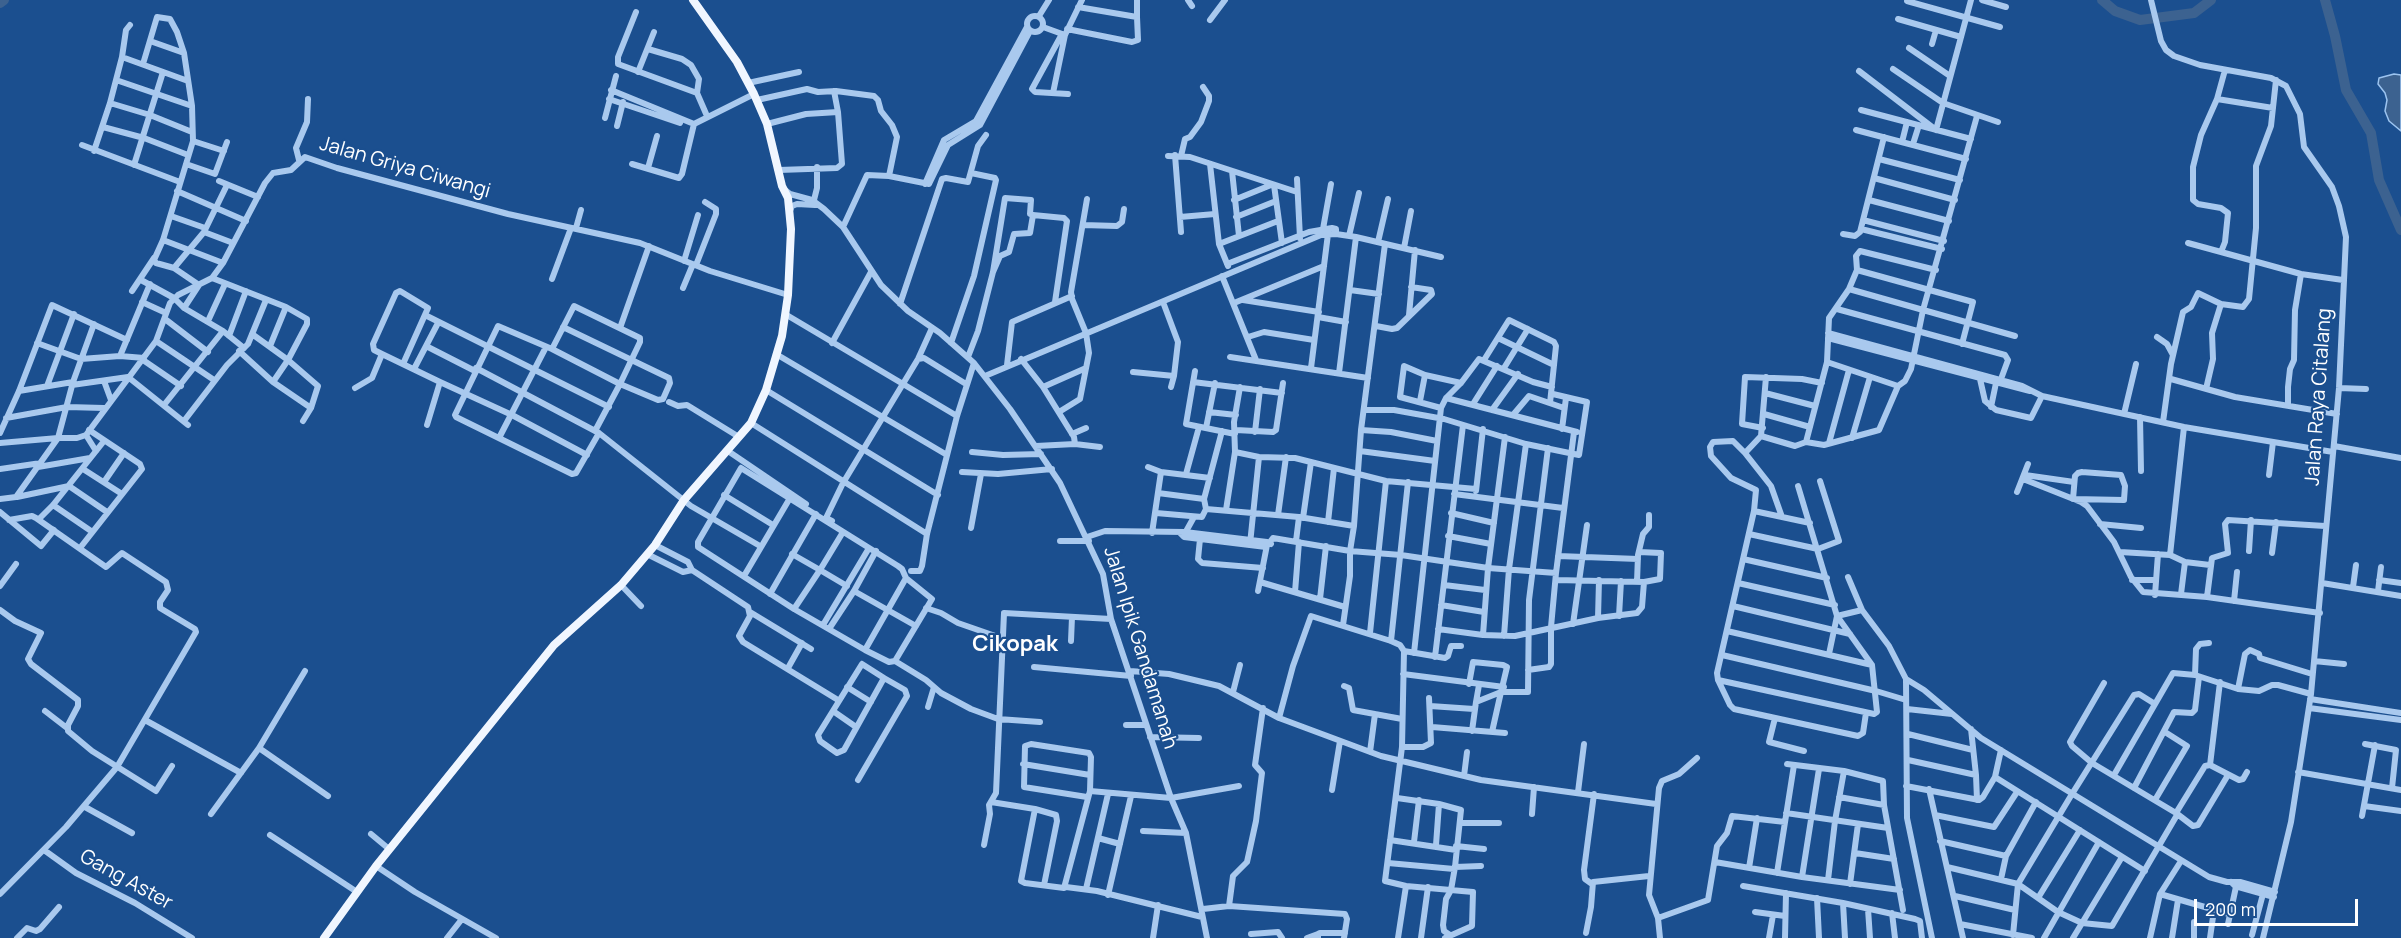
<!DOCTYPE html>
<style>
body{margin:0}
#map{position:relative;width:2401px;height:938px;overflow:hidden;background:#1b4f8f;font-family:Manrope,sans-serif}
canvas{display:block}
.scale{position:absolute;left:2194px;top:899px;width:164px;height:27px;box-sizing:border-box;border:3px solid #fff;border-top:0;padding-left:8px;font-size:18px;line-height:21px;white-space:nowrap;color:#fff;-webkit-text-stroke:4px #1b4f8f;paint-order:stroke}
</style>
<div id="map">
<canvas width="2401" height="938"></canvas>
<div class="scale">200 m</div>
</div>
<script>
const context = document.querySelector('canvas').getContext('2d');
context.lineJoin = 'round';
function paint(path, color) { context.fillStyle = color; context.fill(path, 'evenodd'); }
const shape = rows => new Path2D(rows.map(r => 'M' + r).join(''));
function trace(path, color, width, dash) { context.strokeStyle = color; context.lineWidth = width; context.lineCap = dash ? 'butt' : 'round'; context.setLineDash(dash || []); context.stroke(path); }
function label(font, color, halo, rows, align = 'center') {
  context.font = font + ' Manrope,sans-serif'; context.lineWidth = 4.5; context.setLineDash([]); context.textBaseline = 'middle'; context.strokeStyle = halo; context.fillStyle = color; for (const [text, x, y, turn = 0] of rows) {
    context.save(); context.translate(x, y); context.rotate((+turn || 0) * Math.PI / 180); context.textAlign = isNaN(turn) ? turn : align; if (halo) context.strokeText(text, 0, 0); context.fillText(text, 0, 0); context.restore();
  }
}
const water = shape([
 [2394,74,2401,75,2401,131,2389,121,2385,111,2387,100,2385,93,2378,84,2379,78,2394,74]
]);
const river = shape([
 [2102,0,2115,11,2140,20,2194,13,2211,0],
 [2325,0,2335,36,2346,90,2371,133,2379,180,2401,230],
 [0,3,4,0]
]);
const minor = shape([
 [1188,0,1192,6],
 [1982,0,2006,7],
 [2151,0,2161,41,2166,50,2174,56,2200,65,2271,78,2286,86,2300,114,2304,147,2332,187,2339,206,2346,237,2339,388,2311,694,2291,822,2263,938],
 [1907,1,2000,27],
 [636,12,618,57,618,64,697,93,707,116],
 [1039,16,1049,0],
 '1027 24a8 8 0 1 1 16 0a8 8 0 1 1-16 0Z',
 [1137,17,1137,0],
 [1898,19,1961,37],
 [1210,20,1225,0],
 [1043,27,1065,35,1082,0],
 [1067,29,1132,42,1138,40,1137,17,1078,7],
 [1062,34,1032,89,1035,92,1068,94],
 [150,41,184,53],
 [1932,44,1936,30],
 [1909,48,1950,76],
 [648,49,682,59,691,65,699,79,697,93],
 [122,57,188,81],
 [143,64,157,17,170,19,177,32,184,53,192,106,193,141,163,240,154,260,156,263,174,268,199,285,184,308],
 [1893,69,1943,103,1998,122],
 [2225,70,2217,99,2201,135,2193,167,2193,200,2198,204,2221,208,2228,213,2225,242,2221,252,2301,274,2343,280],
 [1859,71,1936,130,1971,0],
 [638,72,654,32],
 [116,80,192,106],
 [748,83,799,72],
 [611,90,694,124],
 [1053,93,1065,35],
 [609,99,680,123],
 [2217,99,2273,108],
 [757,100,807,89,818,92,836,91,874,96,878,100,881,111,892,125,897,137,889,176],
 [110,103,150,115,192,132],
 [1861,110,1971,139],
 [605,118,616,76],
 [767,124,806,114,838,112],
 [617,126,623,102],
 [103,127,144,138,188,155],
 [1856,130,1966,159],
 [193,141,224,151],
 [1902,142,1907,122],
 [1913,144,1919,125],
 [82,145,180,182],
 [94,151,110,103,122,57,126,30,130,25],
 [1175,155,1181,232],
 [1168,156,1190,157,1297,192],
 [1181,156,1185,139,1190,137,1201,122,1209,101,1209,96,1203,87],
 [1879,159,1960,180],
 [299,160,296,148,307,122,308,99],
 [186,164,215,174,227,142],
 [632,164,679,178,682,174,694,124,754,94],
 [1210,164,1219,244,1228,266],
 [134,165,163,72],
 [648,168,657,136],
 [779,170,837,168,842,164,838,112,834,91],
 [1232,171,1239,236],
 [1874,178,1955,200],
 [1297,179,1300,238],
 [219,181,258,197],
 [925,184,944,140,976,121,1027,27],
 [1274,185,1282,243],
 [784,189,790,194,812,200,824,209,843,227,881,285,908,311,940,333,974,363,1010,409,1060,483,1103,574,1111,619,1171,798,1186,833,1207,938],
 [177,191,246,221],
 [1234,200,1271,185],
 [1869,200,1949,221],
 [813,204,817,188,817,167],
 [789,213,792,206,797,204,815,205],
 [1033,215,1064,218,1067,221,1055,302],
 [171,216,205,228],
 [1180,217,1215,214],
 [1236,217,1276,201],
 [1863,220,1944,241],
 [1083,225,1117,226,1122,222,1124,209],
 [843,227,867,175,889,176,929,184,948,145,980,125,1030,31],
 [576,228,581,210],
 [1323,229,1331,184],
 [1861,229,1942,249],
 [204,232,233,243],
 [1843,234,1855,236,1860,232,1884,137],
 [1349,236,1359,193],
 [163,240,223,263],
 [1378,242,1388,199],
 [2188,243,2221,252],
 [1219,244,1278,221],
 [1404,248,1411,211],
 [684,261,698,215],
 [1227,264,1309,232,1332,228,1336,229,1336,234],
 [696,265,716,214,716,209,705,202],
 [174,268,204,232,227,185],
 [1857,270,1973,302,1962,344],
 [1222,276,1256,360],
 [212,278,286,307,307,319,307,324,288,360,273,382],
 [552,279,571,228],
 [141,280,174,298,184,308,223,331,244,348],
 [683,288,693,264],
 [1849,289,1857,270,1856,256,1860,251,1936,270],
 [1350,290,1379,294],
 [132,291,154,258],
 [1243,300,1319,312],
 [142,302,166,313],
 [1163,302,1178,342,1174,376,1171,387],
 [1234,303,1324,266],
 [900,304,942,179,946,178,968,182,978,146,986,135],
 [1837,309,2005,355,2008,360,2001,379],
 [785,314,957,416],
 [425,315,609,407],
 [1409,315,1415,250],
 [1318,317,1346,322],
 [165,319,208,352],
 [208,321,225,284],
 [1376,326,1392,329,1397,328,1432,294,1431,290,1411,287],
 [563,327,669,378,670,383,663,399,658,400,620,384,552,349,498,326,455,415,456,417,572,474,576,473,599,433],
 [620,328,649,246],
 [1828,333,2022,386,2042,396,2184,427,2333,452],
 [252,334,288,360,318,386,311,408,303,421],
 [229,336,246,291],
 [1248,337,1264,332,1314,340],
 [2157,337,2167,344,2173,355],
 [1498,338,1554,365],
 [1828,338,2030,391],
 [156,341,214,380],
 [37,343,81,359,120,356,144,358],
 [832,343,871,272],
 [951,343,974,276,996,180,995,178,971,173],
 [270,346,286,307],
 [426,346,475,371],
 [552,349,574,306,640,338,640,342,620,384,595,431],
 [239,351,273,382,311,408],
 [776,354,947,455],
 [120,356,150,284],
 [968,357,978,331,993,272,1005,198,1031,200,1030,214,1033,215,1030,233,1014,234,1009,252,1000,256,993,272],
 [1230,357,1368,378],
 [918,359,924,358,966,384],
 [1021,359,1043,387,1074,437,1075,444,1036,446],
 [143,360,181,386],
 [1484,360,1509,320,1554,342,1556,346,1550,403],
 [1827,362,1898,386],
 [403,364,428,308,400,291,396,293,373,344,374,350,382,354,440,382,512,415,587,455],
 [1007,365,1012,322,1072,296],
 [476,368,599,433,691,506,760,546],
 [1311,368,1328,234],
 [1504,368,1528,329],
 [414,369,438,323],
 [1195,371,1186,424,1235,434],
 [1133,372,1174,376],
 [1339,373,1356,237],
 [985,376,1321,235,1336,234,1356,237,1441,257],
 [1766,377,1761,436,1745,453,1771,486,1782,517],
 [1980,379,1985,401,1996,410,2031,418,2042,396],
 [2171,379,2235,397,2337,414],
 [104,381,111,400],
 [1193,382,1282,393],
 [72,385,128,377,188,425],
 [47,386,74,314],
 [1043,387,1086,368],
 [355,388,372,378,382,354],
 [2339,388,2366,389],
 [2206,389,2213,359,2212,333,2221,304],
 [766,390,938,495],
 [19,391,73,382],
 [1765,393,1815,406],
 [1446,398,1577,432],
 [1420,401,1425,375],
 [669,402,678,406,687,405,739,437],
 [1473,404,1497,366],
 [164,405,223,331],
 [2288,405,2288,387,2290,369,2294,360,2295,310,2301,274],
 [1991,407,1996,383],
 [1441,408,1400,397,1404,366,1425,375,1461,383],
 [1364,410,1394,410,1444,419,1526,444,1579,455,1587,402,1553,394],
 [1492,410,1518,374],
 [1059,412,1080,399,1089,353,1086,333,1072,299,1071,292,1087,199],
 [1209,412,1236,415],
 [1764,414,1810,427],
 [2124,414,2136,364],
 [1513,415,1529,396,1564,408],
 [2140,417,2141,471],
 [6,418,67,407,104,408],
 [184,421,227,365,248,344,266,300],
 [2163,422,2171,364,2183,312,2191,307,2198,293,2221,304,2243,307,2249,299,2256,228,2256,166,2271,126,2276,80],
 [751,423,927,534],
 [427,425,440,382],
 [1206,428,1215,383],
 [1763,428,1742,424,1745,377,1802,379,1822,383],
 [1562,429,1566,398],
 [1236,430,1273,432,1276,430,1283,383],
 [1361,430,1391,432,1437,441],
 [1255,432,1260,389],
 [0,433,19,391,52,305,127,340],
 [1072,434,1086,428],
 [86,435,96,451],
 [1761,436,1795,446,1806,442,1824,445,1879,430,1898,386,1905,381,1911,369,1923,310,1977,116],
 [499,438,546,347],
 [1852,438,1870,377],
 [1806,442,1827,362,1829,318,1849,289,2015,336],
 [0,443,58,438,73,382,94,324],
 [1829,443,1849,370],
 [1075,444,1100,447],
 [2334,446,2401,458],
 [728,451,806,504],
 [1360,451,1435,461],
 [972,452,1003,455,1041,454],
 [1235,452,1259,457,1295,458,1386,481,1476,489],
 [1745,453,1733,441,1713,442,1710,447,1711,456,1731,478,1756,490,1754,511],
 [38,467,90,458],
 [1148,467,1161,472,1210,478],
 [741,468,898,566,902,569,906,578,932,599,895,661,889,662,865,650,794,609,698,547,698,542,741,468],
 [0,469,41,463],
 [83,469,122,494],
 [962,472,998,474,1052,469],
 [2082,472,2121,475,2125,486,2124,500,2073,499,2075,476,2078,473,2082,472],
 [1186,474,1199,427],
 [2025,475,2074,482],
 [2269,475,2273,442],
 [2023,479,2081,502,2087,506,2114,542,2131,577,2143,592,2207,597,2320,613],
 [104,482,124,453],
 [1476,491,1483,429],
 [2017,492,2028,464],
 [1158,493,1204,499],
 [1454,494,1563,508],
 [724,495,773,525],
 [17,497,69,486,107,512],
 [0,499,16,497,58,438,77,438,86,435,156,341,170,303,178,295,212,278,223,263,265,183,273,173,291,170,305,157,337,168,508,214,640,243,710,271,788,295],
 [53,505,91,531],
 [1206,509,1299,517,1354,526],
 [1226,510,1235,452,1234,422,1240,387],
 [0,512,41,546,54,530],
 [1156,513,1202,517,1206,509,1204,499,1222,431],
 [1451,513,1494,523],
 [1278,515,1286,457],
 [1303,518,1311,462],
 [39,519,53,505,104,441],
 [832,521,826,518,843,483,918,359,932,328],
 [1328,522,1334,468],
 [1810,523,1754,511,1717,673,1718,680,1730,705,1734,709,1858,736,1863,733,1866,713],
 [2100,524,2141,528],
 [971,528,981,474],
 [843,532,820,570,847,586],
 [1152,533,1161,472],
 [1180,533,1184,537,1266,547,1273,538,1350,551,1401,555,1488,568,1556,573],
 [1749,534,1818,549,1839,541,1820,481],
 [1184,535,1194,517],
 [1448,536,1491,544],
 [1087,537,1105,531,1185,532,1267,542,1271,544],
 [1200,539,1198,559,1202,563,1263,568],
 [1060,541,1089,541],
 [1296,541,1299,517],
 [1250,544,1259,457],
 [655,545,688,562,692,570,748,607,750,616,739,636,743,642,838,700],
 [80,548,142,469,140,464,89,430],
 [2249,551,2251,520],
 [2120,552,2170,555,2185,562,2210,565],
 [2272,553,2276,522],
 [647,554,683,572,692,570],
 [792,554,820,570,794,609],
 [2170,555,2184,427],
 [1558,556,1638,559],
 [1743,559,1827,578],
 [911,571,920,571,922,566,927,534,957,416,974,363],
 [744,576,790,498],
 [1848,577,1862,610,1889,646,1906,679,1907,818,1932,938],
 [1556,580,1644,582,1660,579,1661,553,1639,552],
 [2132,580,2156,580],
 [2379,580,2401,583],
 [1260,582,1345,607],
 [1637,582,1638,555,1643,534,1649,527,1649,515],
 [1738,583,1835,605],
 [2322,583,2401,596],
 [621,585,641,606],
 [1444,585,1485,590],
 [0,586,16,564],
 [2353,587,2356,565],
 [854,591,916,626],
 [1258,591,1267,545],
 [2378,591,2381,567],
 [1295,592,1299,542],
 [770,594,816,514],
 [2181,594,2185,562],
 [2155,595,2158,554],
 [2207,597,2212,558,2228,553,2225,524,2228,520,2325,526],
 [1320,599,1326,546],
 [2234,601,2237,572],
 [1441,605,1484,612],
 [1733,606,1850,634],
 [926,608,941,613,958,623,1004,639],
 [0,610,15,621,41,633,28,659,31,664,78,700,78,706,68,725,68,731,92,751,156,791,172,766],
 [750,612,811,649],
 [1619,616,1621,581],
 [1598,618,1599,580],
 [1573,624,1587,525],
 [823,625,869,548],
 [1343,625,1350,576,1350,551,1354,526,1361,430,1385,244],
 [829,629,854,591,876,551],
 [1438,629,1483,635,1515,636,1598,618,1637,613,1642,607,1644,582],
 [1727,631,1872,665],
 [1370,633,1386,481],
 [1483,635,1488,568,1505,437],
 [1504,636,1509,569,1526,444],
 [1071,641,1072,617],
 [1391,641,1408,482],
 [865,650,906,578],
 [1404,651,1402,747,1385,881,1406,886,1473,892,1472,926,1445,938],
 [1414,653,1441,408,1446,398,1461,383,1479,359,1533,382,1552,387],
 [1829,654,1837,616,1862,610],
 [1722,655,1876,691,1906,700],
 [1435,657,1463,425],
 [895,661,926,680,941,693,971,709,998,719,1040,722],
 [2314,661,2344,664],
 [862,664,884,678,844,750,837,753,820,741,818,735,862,664],
 [1034,667,1131,676],
 [788,668,802,643],
 [1528,670,1549,667,1551,664,1551,627,1556,573,1574,432],
 [1130,671,1169,674,1219,686,1279,718,1381,756,1481,780,1656,804],
 [1403,674,1504,687],
 [2195,675,2196,649,2200,644,2209,643],
 [1906,679,1924,690,1981,738,2209,877,2227,882,2240,882,2275,892],
 [1718,680,1874,714,1877,712,1872,665,1837,616,1798,486],
 [2104,683,2070,742,2072,746,2092,763,2176,813,2193,826,2198,825,2228,775],
 [1469,684,1473,662,1503,665,1507,667,1501,692,1476,702,1472,731],
 [1344,686,1349,688,1353,710,1402,719],
 [847,687,871,702],
 [2238,689,2245,654,2250,650,2259,654,2260,658,2312,674],
 [1233,692,1240,665],
 [2310,699,2401,713],
 [1476,702,1479,685],
 [1430,706,1474,709],
 [928,707,934,687],
 [2309,708,2401,720],
 [1907,709,1952,714],
 [45,711,67,728],
 [833,711,856,727],
 [1279,718,1293,666,1311,616,1391,641,1400,645,1404,651,1445,658,1448,656,1451,646,1461,646],
 [1775,718,1769,742,1804,751],
 [145,720,241,773],
 [1126,725,1146,725],
 [1432,727,1505,733],
 [1971,729,1976,775,1977,800],
 [1492,732,1501,692,1528,692,1529,600,1548,448],
 [1908,734,1973,750],
 [1150,737,1199,738],
 [2365,744,2396,750,2392,788],
 [1402,747,1423,747,1431,743,1429,698],
 [259,748,328,796],
 [1370,752,1375,714],
 [1908,760,1976,775],
 [1023,764,1090,775],
 [1787,764,1844,771,1883,781,1884,805,1903,910],
 [2210,765,2220,682],
 [2298,772,2401,790],
 [2114,775,2173,673,2195,675,2238,689,2259,691,2272,685,2278,685,2311,694],
 [1464,776,1467,752],
 [1995,777,2145,871],
 [858,780,907,696,905,690,884,678],
 [1906,786,1979,800,1983,797,1995,777,2001,750],
 [2134,788,2174,712,2192,713,2195,710,2199,677],
 [1929,789,1963,938],
 [1332,790,1340,741],
 [1578,792,1584,744],
 [1087,797,1024,787,1025,746,1031,744,1089,753,1091,757,1090,791],
 [1839,797,1884,805],
 [1397,798,1439,804,1461,810,1455,867,1451,890,1446,899,1443,925,1444,931,1450,935],
 [2155,800,2187,746,2165,732],
 [991,802,1035,809,1056,815,1057,821,1044,885],
 [2364,806,2401,811],
 [85,807,132,833],
 [1035,809,1021,881,1025,883,1064,888,1090,791,1171,798,1239,786],
 [1786,813,1888,828],
 [2176,813,2205,766,2210,765,2239,780,2243,779,2247,772],
 [211,814,259,748,305,671],
 [1532,814,1534,787],
 [1935,815,1994,827,2017,792],
 [2362,816,2375,745],
 [1460,823,1499,823],
 [1143,831,1186,833],
 [371,834,389,849],
 [270,835,357,892],
 [1098,838,1120,844],
 [1390,840,1456,850],
 [1940,841,2006,856,2036,802],
 [1414,842,1419,800],
 [984,845,990,814,989,805,996,793,1004,613,1111,619],
 [1436,845,1439,804],
 [1456,846,1484,849],
 [44,850,76,873,135,903,192,938],
 [1855,853,1894,859],
 [2181,861,2160,894,2229,914],
 [1715,862,1802,877,1900,890],
 [1388,863,1454,869],
 [376,866,415,892,496,938],
 [1455,867,1481,866],
 [1947,867,2018,884,2058,912,2082,923,2112,926,2177,815],
 [1749,868,1757,818],
 [1777,873,1794,765],
 [1802,877,1819,769],
 [2001,879,2006,856],
 [1828,880,1835,821,1844,771],
 [2231,882,2235,886,2274,897],
 [1592,884,1585,879,1584,870,1594,794],
 [1850,884,1858,824],
 [1743,886,1843,903,1915,919,1920,921,1922,938],
 [1066,887,1097,891,1202,917],
 [1086,889,1108,794],
 [0,894,66,827,117,767,196,632,195,629,160,608,160,602,168,590,166,582,122,553,106,567,36,518,32,516,9,520],
 [1108,895,1131,796],
 [1955,896,2015,910],
 [1817,898,1819,938],
 [2038,898,2080,830],
 [1843,903,1845,938],
 [1229,906,1233,876,1247,862,1256,821,1262,773,1255,765,1263,708],
 [1203,909,1229,906,1345,914,1347,919,1344,938],
 [1868,909,1870,938],
 [1755,912,1785,916],
 [1892,913,1895,938],
 [1658,918,1708,900,1717,846,1727,833,1732,816,1785,822],
 [1960,924,2032,938],
 [2228,924,2237,882],
 [1586,933,1591,907,1593,882,1649,876],
 [1251,934,1278,932,1282,938],
 [2013,935,2018,884,2072,794,2134,695,2139,694,2155,704],
 [2252,935,2263,894],
 [17,938,27,928,36,931,40,929,59,907],
 [447,938,462,919],
 [1153,938,1158,905],
 [1307,938,1318,934],
 [1318,938,1318,934,1320,933,1345,933],
 [1398,938,1406,886],
 [1421,938,1428,887],
 [1660,938,1658,918,1649,895,1659,788,1662,781,1679,774,1697,758],
 [1769,938,1773,915],
 [1785,938,1786,893],
 [2044,938,2099,842],
 [2073,938,2122,857],
 [2150,938,2160,894],
 [2172,938,2178,900],
 [2194,938,2194,922],
 [2210,938,2214,910]
]);
const major = shape([
 [324,938,376,866,554,645,621,585,655,545,684,500,751,423,766,390,782,336,788,295,791,229,788,198,782,186,767,124,754,94,737,62,693,0]
]);
const streetNames = [
 ["Jalan Griya Ciwangi",405,168,16],
 ["Jalan Raya Citalang",2319,397,-86],
 ["Jalan Ipik Gandamanah",1140,648,73],
 ["Gang Aster",126,880,29]
];
const quarterNames = [
 ["Cikopak",1015,645]
];
paint(water, '#3c6290');
trace(water, '#9cc4f0', 1.5);
trace(river, '#3c6290', 10);
trace(minor, '#a9c9ee', 6);
trace(major, '#f0f6ff', 8);
label('20px', '#fff', '#1b4f8f', streetNames);
label('bold 22px', '#fff', '#1b4f8f', quarterNames);
</script>
